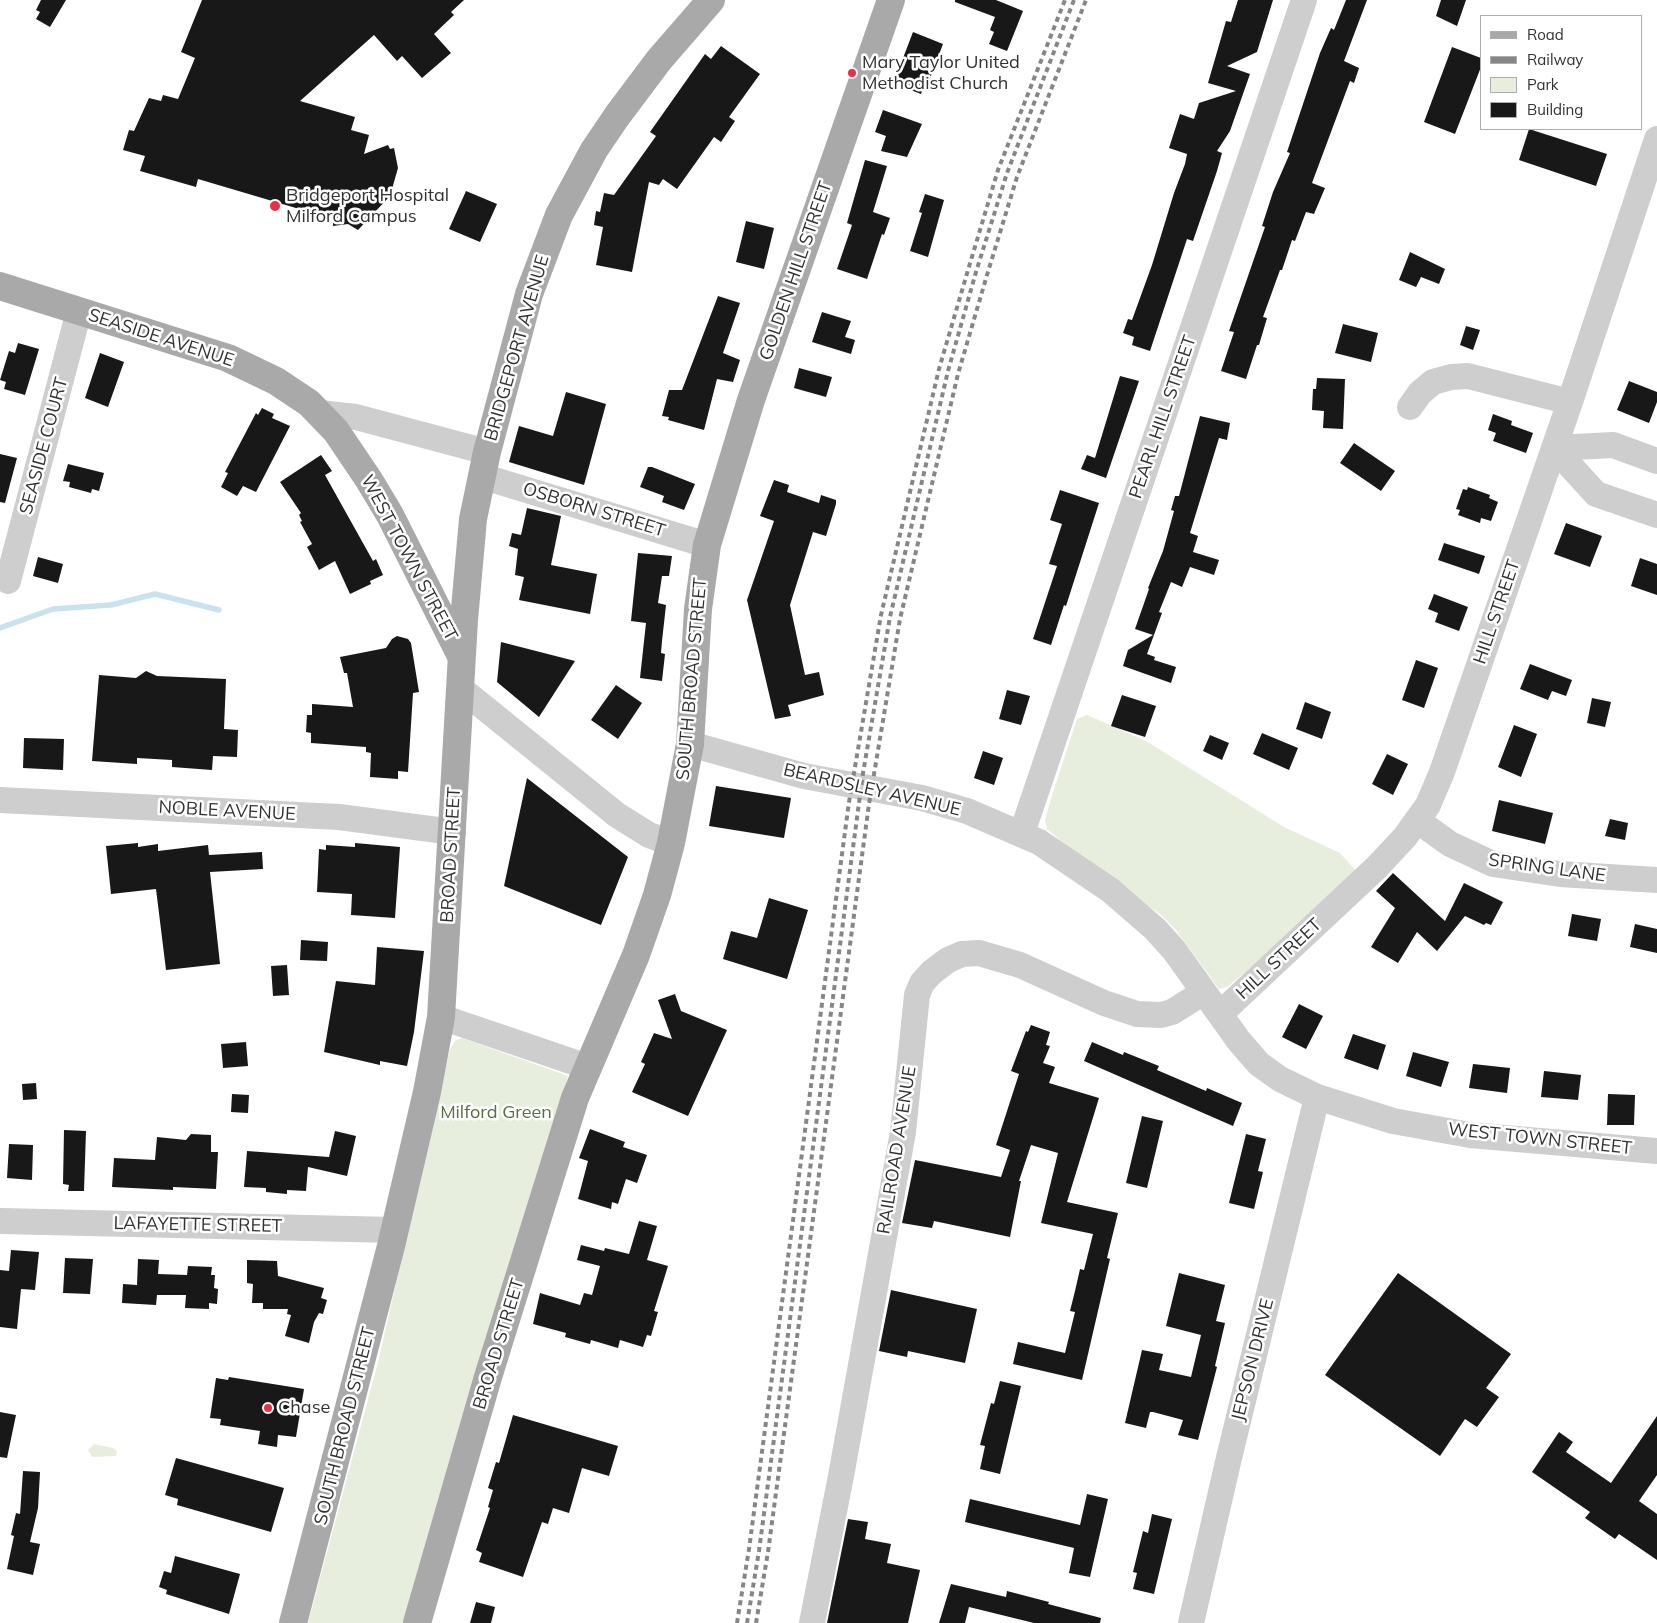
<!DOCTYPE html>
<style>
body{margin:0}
#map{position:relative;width:1657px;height:1623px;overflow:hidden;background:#fff;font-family:Mulish,sans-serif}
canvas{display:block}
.legend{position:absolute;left:1480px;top:15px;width:162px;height:115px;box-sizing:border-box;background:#fff;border:1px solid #adadad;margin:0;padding:6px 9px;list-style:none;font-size:15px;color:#313131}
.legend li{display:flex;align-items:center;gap:10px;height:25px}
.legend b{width:25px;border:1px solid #adadad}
</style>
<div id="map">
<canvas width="1657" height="1623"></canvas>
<ul class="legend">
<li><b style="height:6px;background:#a9a9a9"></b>Road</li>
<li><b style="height:6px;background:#868686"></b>Railway</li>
<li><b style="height:14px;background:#e7eede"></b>Park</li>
<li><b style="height:14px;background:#181818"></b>Building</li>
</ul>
</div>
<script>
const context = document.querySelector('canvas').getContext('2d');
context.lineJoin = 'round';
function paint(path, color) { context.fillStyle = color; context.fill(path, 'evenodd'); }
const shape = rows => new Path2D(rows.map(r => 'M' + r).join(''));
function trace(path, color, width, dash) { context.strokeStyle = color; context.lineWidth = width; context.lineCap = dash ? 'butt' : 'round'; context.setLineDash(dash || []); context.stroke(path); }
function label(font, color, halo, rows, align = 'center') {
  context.font = font + ' Mulish,sans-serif'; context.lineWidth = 5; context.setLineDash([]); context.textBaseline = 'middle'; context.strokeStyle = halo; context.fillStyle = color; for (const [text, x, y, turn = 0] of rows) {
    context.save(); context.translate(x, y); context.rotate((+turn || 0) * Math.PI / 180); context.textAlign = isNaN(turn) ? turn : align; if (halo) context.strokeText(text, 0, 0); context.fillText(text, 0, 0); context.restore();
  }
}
const green = shape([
 [1087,715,1146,741,1284,827,1340,853,1358,873,1259,961,1227,987,1219,989,1176,930,1161,915,1075,853,1047,829,1045,820,1050,802,1077,719],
 [462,1038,568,1076,404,1623,308,1623,378,1362,450,1049,456,1040],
 [94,1444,113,1448,117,1451,116,1456,92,1457,88,1450]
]);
const stream = shape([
 [0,628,53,609,111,605,155,594,219,610]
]);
const building = shape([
 [41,0,66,0,50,27,36,19,40,12,36,10],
 [202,0,464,0,451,12,454,15,434,34,451,53,422,78,402,56,397,61,374,35,300,101,355,117,351,130,369,135,364,154,388,145,390,149,394,148,398,168,390,196,358,230,348,224,333,226,333,219,198,179,196,187,140,171,145,156,123,150,129,130,134,131,149,98,161,101,163,95,178,99,195,58,181,52],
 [955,0,996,0,1023,11,1007,51,989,44,994,32,990,30,995,17,955,2],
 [1238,0,1273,0,1257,52,1227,66,1250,74,1230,131,1217,151,1222,153,1217,171,1193,241,1187,239,1150,351,1132,345,1134,337,1123,333,1128,319,1132,320,1152,265,1174,193,1185,164,1187,154,1169,148,1180,114,1194,119,1199,103,1236,91,1208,83,1226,21,1231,22],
 [1346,0,1367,0,1344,61,1359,68,1354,83,1350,81,1312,183,1325,188,1314,214,1306,212,1295,241,1292,240,1282,270,1280,270,1263,317,1267,318,1259,345,1257,345,1246,379,1221,371,1234,332,1229,331,1265,227,1262,226,1273,192,1290,153,1287,152,1320,53,1331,28,1334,30],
 [1441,0,1466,0,1457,26,1436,16],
 [913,32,943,44,926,89,923,88,921,94,903,87,904,83,895,79],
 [721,46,760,74,729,117,735,121,721,142,714,137,677,189,663,179,659,185,649,182,632,272,596,265,603,227,594,225,596,211,600,212,604,193,614,195,656,136,650,132,705,54,711,59],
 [1452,47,1481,58,1481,67,1455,134,1424,122],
 [883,110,922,124,907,157,881,151,886,136,875,132],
 [1529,129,1607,154,1596,186,1519,160],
 [865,160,887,166,873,212,890,218,884,235,882,234,867,279,837,269,852,225,847,223],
 [466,191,497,204,480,242,449,229],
 [925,194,944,200,928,257,910,251,922,213,919,212],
 [746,221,774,228,764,269,736,262],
 [1410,252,1445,269,1439,284,1421,277,1416,287,1399,280],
 [718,296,740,303,723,353,740,360,733,382,717,379,704,430,668,420,669,417,662,416,669,390,682,390],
 [822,312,851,321,845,337,855,340,851,354,812,342],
 [1343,324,1378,333,1371,362,1335,353],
 [1466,326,1480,330,1473,350,1460,345],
 [18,343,39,349,25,395,4,389,6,382,0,380,9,351,15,353],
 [100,353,124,362,108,407,85,398],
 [799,368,832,377,826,397,794,388],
 [1120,376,1139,381,1106,478,1081,469,1087,455,1095,458],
 [1317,378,1345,379,1343,429,1323,428,1324,411,1312,410,1313,389,1316,389],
 [1629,381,1657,392,1657,402,1649,423,1617,410],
 [566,392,606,404,584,485,509,462,519,426,553,436],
 [262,408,274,414,272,418,290,426,256,492,243,486,237,496,221,487,228,473,225,472,256,413,258,415],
 [1493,414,1512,421,1511,425,1533,433,1526,453,1493,441,1496,433,1488,430],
 [1200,416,1230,423,1227,440,1219,438,1190,533,1198,536,1193,552,1219,560,1214,575,1190,567,1182,587,1171,582,1159,612,1162,613,1147,654,1155,657,1154,660,1176,667,1171,683,1123,666,1128,650,1153,635,1135,629,1149,589,1148,588,1163,551,1174,511,1171,510,1175,496,1179,496],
 [1354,443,1395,471,1381,491,1340,463],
 [0,454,17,458,5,503,0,502],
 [321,455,332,471,325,475,373,561,376,559,383,575,370,581,371,584,350,594,335,561,319,570,307,547,312,544,300,522,302,521,299,515,301,513,280,482],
 [68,464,104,473,99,491,92,489,91,493,69,487,70,482,63,481],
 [648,467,652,467,695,484,684,510,662,502,664,496,640,487],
 [774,480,789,485,787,492,819,503,821,495,836,500,836,504,826,536,813,532,790,605,805,675,819,672,824,695,788,705,791,716,775,719,747,600,774,521,760,516],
 [1468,487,1490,495,1489,498,1498,502,1491,521,1481,518,1480,523,1458,515,1460,510,1456,509,1463,489,1467,490],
 [1060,490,1099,503,1066,606,1064,605,1051,645,1033,639,1057,566,1049,564,1062,524,1050,520],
 [527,508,561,516,551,565,597,574,590,614,519,600,524,577,515,575,518,549,509,546,512,533,521,535],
 [1566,523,1602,536,1590,567,1554,554],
 [1444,543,1485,556,1479,574,1438,560],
 [638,553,672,556,669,576,662,576,658,603,666,605,662,641,661,653,665,654,662,681,640,678,646,623,631,621],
 [38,557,63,564,58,583,33,576],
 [1640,558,1657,564,1657,595,1631,586],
 [1434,594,1468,607,1459,631,1435,622,1438,613,1428,609],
 [397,636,408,639,411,643,419,692,413,693,408,772,398,771,398,779,370,777,371,753,366,752,366,747,311,743,311,733,306,732,307,715,312,715,312,704,353,707,347,673,344,673,340,657,386,648,392,639],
 [501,642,575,661,539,717,497,682],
 [1416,660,1438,668,1424,708,1402,700],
 [1530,664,1572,680,1566,696,1552,691,1548,700,1520,689],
 [146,671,157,676,226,679,224,729,238,730,237,757,213,756,212,770,172,767,172,760,137,758,137,764,92,761,99,675,136,678],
 [616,685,642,703,618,739,591,720],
 [1007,690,1030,696,1021,725,999,719],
 [1122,695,1156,706,1145,737,1111,726],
 [1592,698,1611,702,1605,727,1587,723],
 [1305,702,1331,712,1322,739,1296,729],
 [1514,725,1537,734,1521,777,1498,767],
 [1262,733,1298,748,1289,770,1253,754],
 [1210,735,1229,743,1222,760,1203,751],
 [24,738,64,739,63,770,23,768],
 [983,751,1003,758,994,785,974,778],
 [1387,754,1408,764,1393,795,1372,784],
 [527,778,628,857,601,925,504,886],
 [716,786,791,798,784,838,709,826],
 [1499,800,1553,813,1545,844,1492,831],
 [1610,819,1628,823,1625,840,1605,836],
 [138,843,138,847,158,844,158,851,208,845,209,855,262,852,263,869,210,872,220,964,166,970,156,889,111,894,106,846],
 [355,843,400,847,395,918,351,915,352,894,317,892,319,849,326,850,326,845,355,847],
 [1393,873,1445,921,1464,883,1503,902,1491,925,1486,923,1484,925,1465,916,1437,951,1417,932,1398,963,1371,947,1395,908,1376,891],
 [769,898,808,910,787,979,723,959,731,931,757,938],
 [1572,914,1601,919,1597,941,1568,936],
 [1635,924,1657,929,1657,953,1630,947],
 [301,940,328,942,327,961,300,960],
 [377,947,424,951,414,1032,407,1066,380,1061,380,1065,324,1052,336,981,375,985],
 [287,965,289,995,273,996,271,966],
 [675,994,681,1011,727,1030,688,1116,632,1092,645,1064,641,1062,654,1033,672,1039,658,1000],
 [1299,1004,1323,1016,1306,1049,1282,1037],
 [1031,1025,1050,1032,1046,1045,1050,1046,1043,1063,1055,1067,1049,1083,1099,1098,1067,1202,1118,1213,1107,1258,1110,1259,1082,1380,1013,1364,1018,1342,1065,1353,1075,1312,1070,1311,1075,1291,1080,1269,1084,1270,1093,1234,1041,1223,1058,1153,1031,1145,1019,1181,1021,1181,1010,1237,934,1221,932,1228,902,1223,915,1160,1001,1177,1010,1150,996,1145,1019,1074,1011,1071,1026,1031,1028,1032],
 [1353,1034,1386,1045,1378,1070,1344,1058],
 [246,1042,248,1066,223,1068,221,1044],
 [1092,1042,1123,1055,1124,1052,1159,1066,1157,1070,1206,1091,1207,1088,1242,1103,1233,1126,1084,1061],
 [1413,1052,1449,1062,1441,1087,1406,1076],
 [1473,1064,1510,1068,1507,1093,1469,1088],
 [1544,1071,1581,1075,1578,1100,1541,1097],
 [36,1083,37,1099,23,1100,22,1084],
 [232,1094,249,1095,248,1113,231,1112],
 [1608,1094,1635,1095,1634,1125,1607,1125],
 [1142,1116,1163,1121,1147,1188,1126,1183],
 [590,1129,625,1142,623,1147,647,1155,637,1183,626,1179,618,1204,612,1202,611,1209,578,1199,588,1161,579,1158],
 [64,1130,86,1131,84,1191,68,1191,69,1185,63,1184],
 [335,1131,356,1136,347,1176,308,1167,306,1191,287,1190,287,1194,266,1192,266,1188,244,1187,247,1151,329,1157],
 [191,1134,211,1135,211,1152,218,1152,216,1189,173,1187,173,1190,112,1187,114,1158,155,1160,157,1137,186,1140],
 [1246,1134,1266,1139,1258,1171,1263,1172,1254,1209,1229,1203],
 [9,1144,33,1145,32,1180,7,1178],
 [639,1221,657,1226,647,1260,668,1266,654,1311,658,1312,651,1336,647,1335,643,1347,620,1340,618,1348,591,1340,590,1344,565,1337,566,1333,533,1324,540,1293,580,1305,584,1293,592,1295,600,1266,577,1260,581,1245,604,1251,605,1248,629,1254],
 [11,1250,39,1252,35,1290,21,1289,17,1329,0,1327,0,1270,9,1271],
 [65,1258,93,1259,90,1294,63,1293],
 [138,1259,159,1260,158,1274,187,1275,188,1266,212,1267,211,1275,215,1275,214,1288,218,1289,217,1304,209,1303,209,1309,185,1308,186,1295,157,1295,156,1305,122,1303,123,1284,137,1285],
 [247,1260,277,1261,278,1276,324,1288,321,1298,327,1300,323,1314,319,1313,314,1322,309,1343,285,1336,291,1315,287,1314,288,1309,263,1309,263,1303,252,1303,253,1284,247,1283],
 [1179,1273,1225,1285,1216,1321,1225,1323,1215,1366,1217,1367,1198,1440,1178,1435,1183,1420,1153,1412,1150,1412,1146,1428,1125,1423,1142,1350,1163,1354,1159,1370,1191,1377,1201,1335,1166,1326],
 [1398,1273,1511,1354,1486,1388,1499,1397,1477,1427,1465,1419,1440,1456,1325,1375],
 [891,1290,977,1309,965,1363,908,1351,907,1357,879,1351],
 [229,1377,304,1389,296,1437,278,1435,277,1447,258,1444,260,1431,220,1425,221,1419,210,1418,216,1378,228,1380],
 [1000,1381,1021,1386,1000,1474,980,1469,985,1446,980,1445,991,1403,994,1404],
 [0,1412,16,1415,7,1458,0,1457],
 [513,1415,618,1446,609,1476,582,1468,569,1513,553,1508,548,1524,542,1522,523,1577,479,1562,482,1553,476,1550,490,1508,488,1507,493,1490,488,1488,496,1462,499,1463],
 [1657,1416,1657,1475,1639,1501,1657,1514,1657,1560,1619,1534,1615,1539,1585,1518,1590,1512,1532,1472,1559,1432,1573,1442,1566,1452,1611,1483],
 [176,1458,284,1488,271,1532,177,1505,178,1499,165,1495],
 [23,1471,40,1472,38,1508,30,1542,40,1544,33,1575,7,1569,14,1536,11,1535,16,1513,20,1514],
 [1087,1494,1108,1499,1090,1577,1069,1573,1074,1548,965,1522,970,1499,1080,1525],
 [1152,1514,1172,1519,1154,1594,1133,1589,1137,1573,1133,1572,1143,1531,1148,1533],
 [848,1519,868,1522,865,1539,891,1544,887,1563,920,1570,908,1623,827,1623],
 [175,1556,240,1574,229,1614,166,1594,167,1590,159,1587,164,1571,171,1573],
 [951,1584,1006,1597,1007,1591,1049,1602,1048,1604,1101,1618,1100,1623,1034,1623,969,1607,965,1623,939,1623],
 [476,1602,495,1607,491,1623,470,1623]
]);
const minor = shape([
 [1410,407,1420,393,1433,382,1451,377,1468,376,1570,402],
 [320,413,356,417,487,452],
 [1657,461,1613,445,1554,448,1596,494,1657,515],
 [481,476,707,545],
 [8,581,79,311],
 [460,688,617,815,649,835,671,843],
 [690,744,804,776,922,798,967,811,1039,842,1110,890,1155,929,1174,950,1239,1041,1259,1064,1280,1079,1317,1097,1393,1121,1470,1135,1657,1151],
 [0,800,339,817,453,832],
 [1418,821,1450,844,1493,864,1560,874,1657,880],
 [1022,833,1304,0],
 [1220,1014,1377,867,1405,837,1428,805,1442,772,1570,402,1657,139],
 [441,1017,588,1067],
 [0,1221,395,1230],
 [812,1623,841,1476,903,1132,917,995,922,983,932,972,948,960,962,954,979,953,1020,965,1104,1003,1137,1014,1161,1015,1172,1012,1204,992],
 [1191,1623,1228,1462,1317,1097]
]);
const major = shape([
 [0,286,228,358,276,381,309,403,336,431,369,480,390,515,461,656],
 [293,1623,391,1246,427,1092,441,1017,464,620,473,519,487,452,529,294,559,215,594,150,617,116,659,60,711,0],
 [417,1623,488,1377,575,1098,636,955,657,895,671,843,690,744,698,609,707,545,751,400,891,0]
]);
const rail = shape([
 [737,1623,749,1549,849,802,881,615,939,369,968,270,998,170,1065,0],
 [747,1623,759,1551,863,773,890,617,948,371,976,272,1007,173,1074,0],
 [756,1623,768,1552,869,804,900,619,958,374,987,275,1017,177,1086,0]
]);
const markers = [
 [852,73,5,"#ed2d44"],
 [275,206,6,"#ed2d44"],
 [268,1408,5,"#ed2d44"]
];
const poiNames = [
 ["Mary Taylor United",862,63],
 ["Methodist Church",862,84],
 ["Bridgeport Hospital",286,196],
 ["Milford Campus",286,217],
 ["Chase",278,1408]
];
const streetNames = [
 ["GOLDEN HILL STREET",796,271,-71],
 ["SEASIDE AVENUE",161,338,18],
 ["BRIDGEPORT AVENUE",517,348,-74],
 ["PEARL HILL STREET",1163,417,-71],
 ["SEASIDE COURT",44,446,-75],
 ["OSBORN STREET",594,510,17],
 ["WEST TOWN STREET",409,558,62],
 ["HILL STREET",1497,612,-71],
 ["SOUTH BROAD STREET",692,679,-85],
 ["BEARDSLEY AVENUE",872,790,13],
 ["NOBLE AVENUE",227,811,3],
 ["BROAD STREET",451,855,-87],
 ["SPRING LANE",1547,868,8],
 ["HILL STREET",1279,959,-43],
 ["WEST TOWN STREET",1540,1139,6],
 ["RAILROAD AVENUE",897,1150,-81],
 ["LAFAYETTE STREET",198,1225,1],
 ["BROAD STREET",499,1344,-73],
 ["JEPSON DRIVE",1253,1360,-76],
 ["SOUTH BROAD STREET",345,1426,-76]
];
const parkNames = [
 ["Milford Green",496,1113]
];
paint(green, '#e7eede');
trace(stream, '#cae2ee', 5.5);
paint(building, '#181818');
trace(minor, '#cecece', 26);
trace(major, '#a9a9a9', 28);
trace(rail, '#868686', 4, [5, 4]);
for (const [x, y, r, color] of markers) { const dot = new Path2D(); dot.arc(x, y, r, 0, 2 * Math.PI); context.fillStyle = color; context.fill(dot); trace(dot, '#fff', 2); }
label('18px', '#313131', '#fff', poiNames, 'left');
label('18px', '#313131', '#fff', streetNames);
label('18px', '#566f3b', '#fff', parkNames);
</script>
